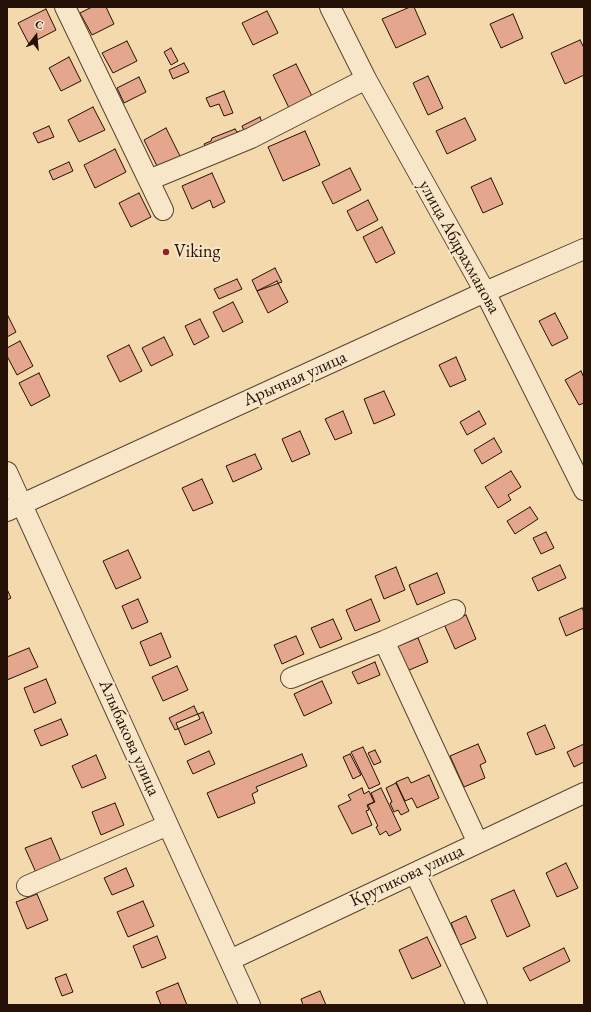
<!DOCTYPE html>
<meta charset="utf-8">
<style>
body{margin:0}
#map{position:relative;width:591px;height:1012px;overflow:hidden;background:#f3d9ab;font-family:"EB Garamond",serif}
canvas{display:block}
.frame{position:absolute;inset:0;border:8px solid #251106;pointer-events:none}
.north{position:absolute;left:16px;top:16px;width:40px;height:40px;-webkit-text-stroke:3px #f7e6c8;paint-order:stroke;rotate:16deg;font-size:11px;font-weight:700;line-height:16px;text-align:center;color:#251106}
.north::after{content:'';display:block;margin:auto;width:14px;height:18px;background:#251106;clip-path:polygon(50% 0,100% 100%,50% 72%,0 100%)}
</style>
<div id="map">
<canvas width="591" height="1012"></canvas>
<div class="frame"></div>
<div class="north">С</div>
</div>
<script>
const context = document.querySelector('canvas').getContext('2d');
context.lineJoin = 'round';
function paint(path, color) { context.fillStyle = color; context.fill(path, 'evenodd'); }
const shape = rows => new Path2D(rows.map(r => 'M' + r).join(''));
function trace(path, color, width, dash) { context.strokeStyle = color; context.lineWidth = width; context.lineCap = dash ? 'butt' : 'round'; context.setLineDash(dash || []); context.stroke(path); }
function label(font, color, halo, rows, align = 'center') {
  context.font = font + ' "EB Garamond",serif'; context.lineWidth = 4; context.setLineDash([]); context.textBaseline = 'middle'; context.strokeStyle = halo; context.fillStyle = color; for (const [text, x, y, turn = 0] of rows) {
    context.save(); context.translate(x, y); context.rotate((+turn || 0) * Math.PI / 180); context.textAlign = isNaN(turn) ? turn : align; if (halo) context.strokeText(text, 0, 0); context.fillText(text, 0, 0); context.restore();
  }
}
const building = shape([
 [92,7,106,7,114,24,92,35,80,13,92,7],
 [410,7,414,7,426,34,396,48,382,19,410,7],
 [46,9,56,30,29,44,18,23,46,9],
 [267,11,278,33,253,45,242,23,267,11],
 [513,14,523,38,501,48,490,24,513,14],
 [580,40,584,48,584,75,565,84,551,53,580,40],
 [127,41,137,61,113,73,102,53,127,41],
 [171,48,178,61,171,65,164,52,171,48],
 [69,57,81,81,61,91,49,68,69,57],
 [184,63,189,72,173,79,169,70,184,63],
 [296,64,312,96,289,108,273,75,296,64],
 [428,76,443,108,428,115,413,83,428,76],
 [139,77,146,92,124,103,117,88,139,77],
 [224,91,233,113,224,116,219,104,210,107,206,98,224,91],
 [93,107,105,130,79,142,68,120,93,107],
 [260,117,264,128,246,136,242,126,260,117],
 [465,118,476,140,447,154,436,131,465,118],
 [49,126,54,137,38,143,33,133,49,126],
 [166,128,180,156,158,168,144,140,166,128],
 [235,129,237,132,240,131,243,138,208,154,204,144,211,141,212,138,235,129],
 [305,131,320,165,283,181,268,147,305,131],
 [115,149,126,172,95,188,84,165,115,149],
 [69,162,73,171,53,180,49,171,69,162],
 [350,168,361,190,333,204,322,182,350,168],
 [212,173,225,202,213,208,210,200,192,209,182,186,212,173],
 [491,178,503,204,483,213,471,187,491,178],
 [139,193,151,217,131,227,119,203,139,193],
 [368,200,378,220,357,231,347,211,368,200],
 [382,227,395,253,376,263,363,237,382,227],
 [275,268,282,282,257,291,252,280,275,268],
 [237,279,242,289,219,299,214,289,237,279],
 [277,281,288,302,268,313,257,291,277,281],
 [233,302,243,322,223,332,213,312,233,302],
 [555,313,568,338,552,346,539,321,555,313],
 [7,314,16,332,7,337,7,314],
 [200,319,209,337,194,345,185,326,200,319],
 [164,337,173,355,151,366,142,348,164,337],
 [20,341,33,366,17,375,7,356,7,348,20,341],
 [129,345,142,371,120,382,107,356,129,345],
 [456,357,466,380,450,387,439,365,456,357],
 [581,371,584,378,584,403,579,405,565,380,581,371],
 [39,373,50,396,31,406,19,383,39,373],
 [384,391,395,415,374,424,364,399,384,391],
 [343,411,352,433,335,440,325,419,343,411],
 [479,411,486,424,467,435,460,422,479,411],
 [300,431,310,454,292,462,282,439,300,431],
 [494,438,502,452,482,464,474,450,494,438],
 [255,454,262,469,233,482,226,466,255,454],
 [511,471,521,487,508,495,511,500,498,508,485,487,511,471],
 [202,479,213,503,193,511,182,488,202,479],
 [530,507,538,519,515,534,507,521,530,507],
 [546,532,554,548,541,554,533,538,546,532],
 [128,550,141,578,116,589,103,561,128,550],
 [560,565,566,578,538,591,532,578,560,565],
 [396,567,405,590,384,599,375,576,396,567],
 [437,573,445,593,417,605,409,585,437,573],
 [7,589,11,598,7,600,7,589],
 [138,599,148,622,132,629,122,606,138,599],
 [371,599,380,621,355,631,346,610,371,599],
 [582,608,584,612,584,628,566,636,559,618,582,608],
 [466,615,476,639,455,649,444,624,466,615],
 [333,619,342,639,320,648,311,628,333,619],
 [161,633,171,657,150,666,140,642,161,633],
 [296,636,304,654,282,664,274,645,296,636],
 [418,638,428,662,407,671,396,647,418,638],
 [29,648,38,667,7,680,7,657,29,648],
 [375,662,380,675,358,684,352,672,375,662],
 [177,666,188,690,163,701,152,677,177,666],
 [46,679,56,703,34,713,24,688,46,679],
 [322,681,332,703,304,716,294,694,322,681],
 [194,706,200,719,175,730,169,718,194,706],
 [203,712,212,733,185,745,176,723,203,712],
 [61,719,68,735,41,746,34,730,61,719],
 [545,725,555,748,536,755,527,733,545,725],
 [478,744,486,762,480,765,485,778,464,787,450,756,478,744],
 [584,744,584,762,574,767,567,752,584,744],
 [363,747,380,784,369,789,351,752,363,747],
 [375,750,381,762,374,765,368,753,375,750],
 [209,751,215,764,193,774,187,761,209,751],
 [302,754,307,766,256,787,258,791,252,794,255,803,218,818,207,793,302,754],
 [350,754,361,775,353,779,343,757,350,754],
 [96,755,106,778,82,788,72,766,96,755],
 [429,775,439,798,417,808,412,798,405,801,396,782,408,777,411,783,429,775],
 [396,783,409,811,401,815,398,810,394,812,390,803,392,802,386,788,396,783],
 [362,788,364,794,369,791,374,802,367,805,369,810,366,811,372,825,352,834,338,806,351,800,348,795,362,788],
 [381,788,401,830,389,836,386,831,380,835,376,827,378,826,368,805,375,802,371,793,381,788],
 [115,803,124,825,101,835,92,812,115,803],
 [51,838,63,866,38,877,25,848,51,838],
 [566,863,578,888,557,897,546,873,566,863],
 [126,868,134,886,112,895,104,878,126,868],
 [514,890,530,926,507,937,491,900,514,890],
 [37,894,48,920,27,929,16,902,37,894],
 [143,901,154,926,128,937,117,912,143,901],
 [466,916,476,938,460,945,451,923,466,916],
 [157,936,166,958,142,968,133,946,157,936],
 [427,937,441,966,412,979,399,950,427,937],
 [564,948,570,961,530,981,523,968,564,948],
 [66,974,73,992,62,996,55,978,66,974],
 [178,983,187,1005,161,1005,156,992,178,983],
 [320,991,326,1005,303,1005,301,999,320,991]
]);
const street = shape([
 [65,7,163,210],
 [330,7,366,79,485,292,584,490],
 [149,180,251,138,366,79],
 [7,472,250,1005],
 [7,511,485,292,584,249],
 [384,641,478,843],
 [291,678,384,641,455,610],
 [415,873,477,1005],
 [27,886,168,825],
 [230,960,584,793]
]);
const markers = [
 [166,252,4,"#8f2418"]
];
const streetNames = [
 ["улица Абдрахманова",459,247,61],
 ["Арычная улица",295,379,-24],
 ["Алыбакова улица",129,738,66],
 ["Крутикова улица",407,876,-25]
];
const poiNames = [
 ["Viking",174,252]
];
paint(building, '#e4a68c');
trace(building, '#251106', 1);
trace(street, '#58432f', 22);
trace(street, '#f7e6c8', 20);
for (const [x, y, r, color] of markers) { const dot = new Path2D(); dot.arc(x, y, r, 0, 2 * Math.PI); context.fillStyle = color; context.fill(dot); trace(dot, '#f7e6c8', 1.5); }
label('18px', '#251106', '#f7e6c8', streetNames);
label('18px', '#251106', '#f7e6c8', poiNames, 'left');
</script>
